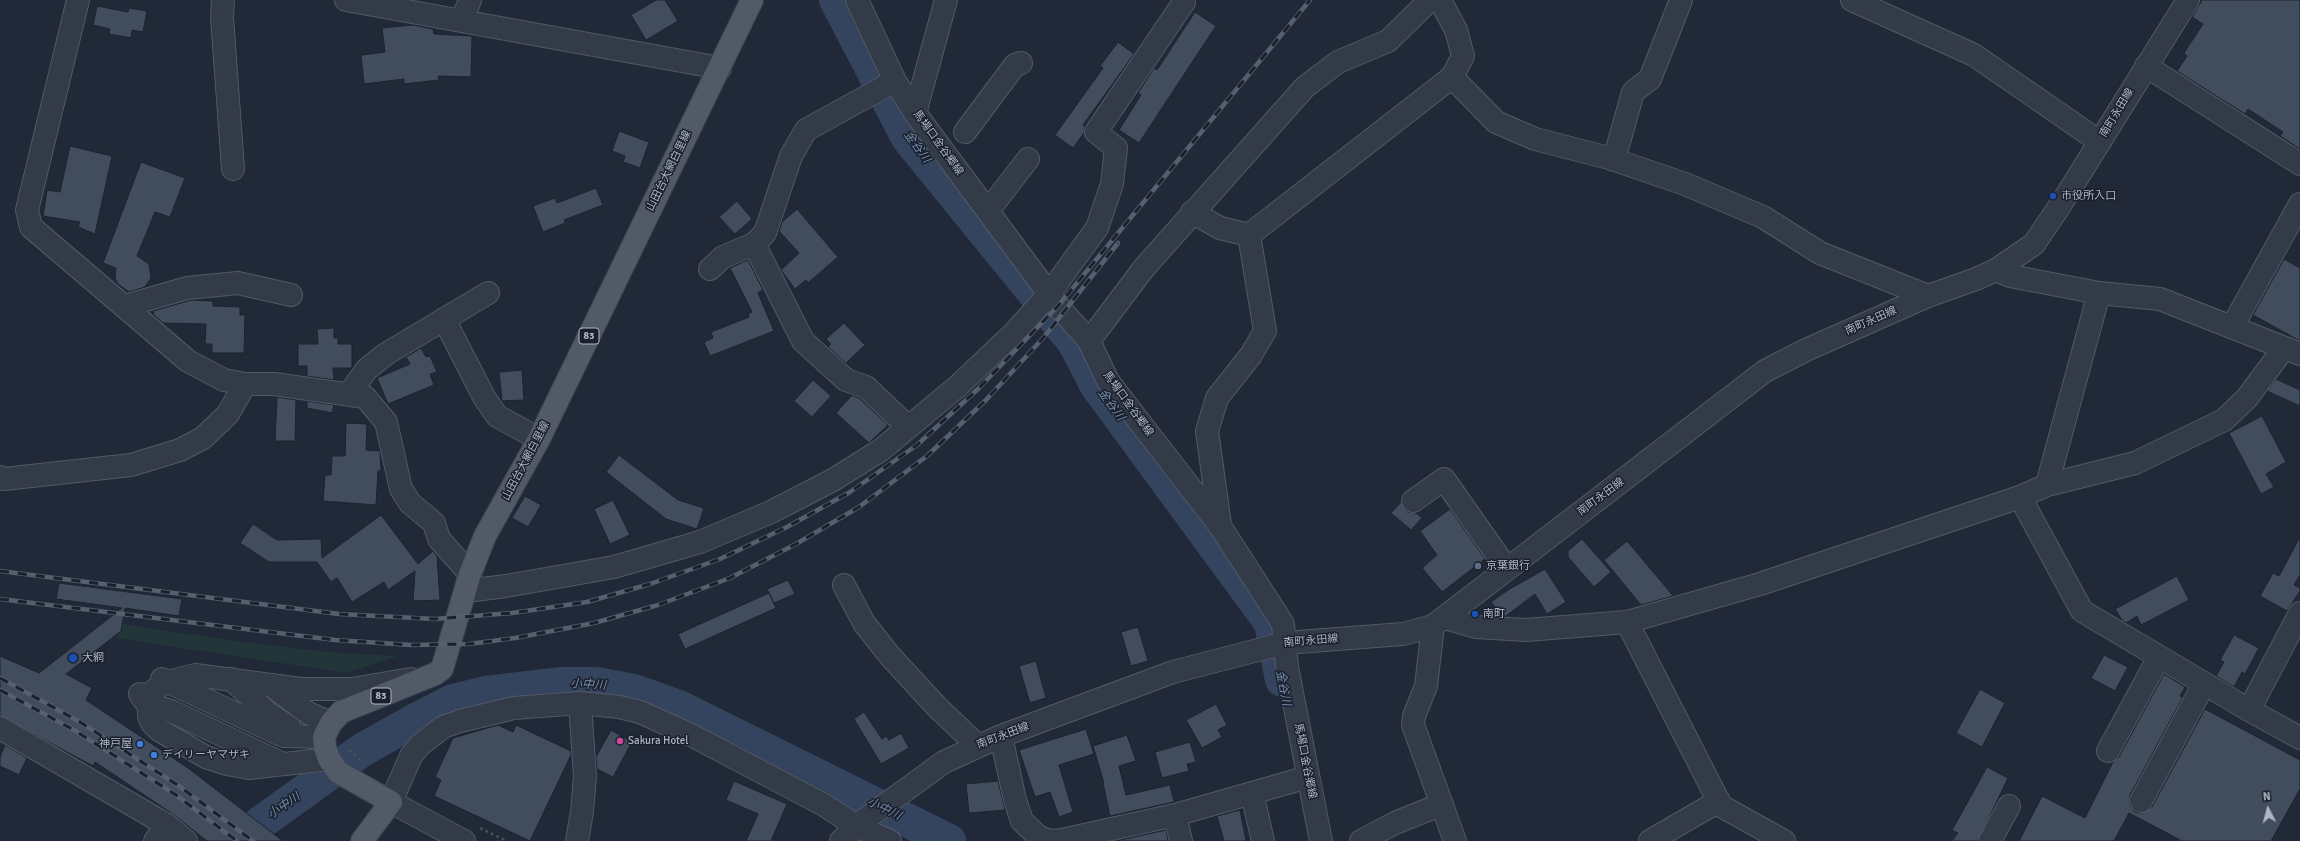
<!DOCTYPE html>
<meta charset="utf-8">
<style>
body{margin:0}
#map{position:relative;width:2300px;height:841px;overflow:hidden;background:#212938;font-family:Signika,sans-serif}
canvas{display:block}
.north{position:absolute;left:2248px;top:789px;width:40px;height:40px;-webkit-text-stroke:3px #1a212d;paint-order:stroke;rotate:354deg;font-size:11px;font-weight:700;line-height:16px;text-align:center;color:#aeb6c5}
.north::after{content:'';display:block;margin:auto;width:14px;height:18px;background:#aeb6c5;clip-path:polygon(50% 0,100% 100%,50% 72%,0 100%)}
</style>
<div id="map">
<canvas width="2300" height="841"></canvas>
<div class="north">N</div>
</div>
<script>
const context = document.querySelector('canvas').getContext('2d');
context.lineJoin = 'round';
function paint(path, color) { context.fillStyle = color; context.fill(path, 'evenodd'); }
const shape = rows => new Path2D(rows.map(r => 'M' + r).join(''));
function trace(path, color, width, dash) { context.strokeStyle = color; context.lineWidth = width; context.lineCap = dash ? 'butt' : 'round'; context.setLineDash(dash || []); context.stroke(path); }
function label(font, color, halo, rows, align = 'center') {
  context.font = font + ' Signika,"Noto Sans JP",sans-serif'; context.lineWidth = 3; context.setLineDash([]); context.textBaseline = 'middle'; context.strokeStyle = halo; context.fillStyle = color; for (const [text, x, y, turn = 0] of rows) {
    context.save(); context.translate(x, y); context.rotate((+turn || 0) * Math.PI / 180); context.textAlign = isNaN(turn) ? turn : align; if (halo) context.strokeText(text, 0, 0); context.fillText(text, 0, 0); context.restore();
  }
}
const green = shape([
 [123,624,241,642,339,653,398,656,347,673,116,638]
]);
const river = shape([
 [836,0,908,138,1074,342,1097,386,1271,623,1282,680],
 [235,841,362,750,412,722,453,701,486,693,562,684,596,684,634,691,679,707,949,841]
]);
const building = shape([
 [656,0,665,0,678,21,646,40,631,15,656,0],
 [2202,0,2300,0,2300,149,2280,136,2283,132,2248,109,2245,114,2177,71,2187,56,2184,53,2203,24,2192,17,2202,0],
 [97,6,128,12,129,8,147,11,143,32,132,30,131,38,109,34,110,29,93,25,97,6],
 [1195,12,1216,26,1139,143,1119,130,1141,95,1138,93,1154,68,1157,70,1195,12],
 [413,25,433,29,434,34,472,36,471,77,438,76,439,80,404,84,404,79,364,84,361,55,385,52,382,28,413,25],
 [1118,42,1134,54,1083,125,1085,126,1084,133,1073,148,1055,135,1103,68,1100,66,1118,42],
 [619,131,649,142,640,168,623,162,625,156,612,151,619,131],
 [70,146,112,156,95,234,78,227,80,222,43,216,47,190,60,192,70,146],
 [141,162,185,178,170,217,155,212,137,256,149,264,151,278,145,287,129,292,118,284,115,278,116,268,103,263,141,162],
 [596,188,603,205,564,220,565,223,543,232,533,206,555,198,557,203,596,188],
 [737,201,752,219,735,234,719,217,737,201],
 [797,209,838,257,808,283,806,280,795,289,781,270,799,253,779,231,782,222,797,209],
 [2284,259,2300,268,2300,341,2253,315,2284,259],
 [748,260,763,290,758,293,774,331,710,356,704,342,713,338,711,332,749,317,748,314,752,312,730,268,748,260],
 [191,300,213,301,213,306,240,307,240,315,245,315,244,353,212,353,212,344,205,344,206,324,163,323,154,315,153,311,191,300],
 [844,323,865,345,846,363,828,347,831,344,826,339,844,323],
 [334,328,334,338,338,338,338,344,352,344,352,368,333,368,334,380,307,376,307,366,298,366,298,344,318,344,317,329,334,328],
 [421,348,426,357,430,356,437,372,430,374,434,385,388,404,377,378,410,364,406,357,421,348],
 [522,370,524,400,502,401,499,372,522,370],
 [2276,379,2300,390,2300,406,2267,391,2276,379],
 [813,380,831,396,812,417,794,401,813,380],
 [852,395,859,398,888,425,869,443,836,413,852,395],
 [277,397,296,400,295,441,275,441,277,397],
 [307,401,334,405,332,413,307,408,307,401],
 [2262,416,2286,462,2266,474,2274,487,2261,494,2229,433,2262,416],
 [346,423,367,424,366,450,380,451,381,471,378,471,376,505,323,501,325,475,331,475,332,456,345,456,346,423],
 [619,455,678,500,704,508,697,529,666,519,606,472,619,455],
 [525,496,541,505,528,527,512,518,525,496],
 [613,500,630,535,610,544,594,509,613,500],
 [1401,502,1407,512,1416,513,1422,518,1411,530,1391,513,1401,502],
 [1450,509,1485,559,1442,592,1422,568,1437,555,1420,531,1450,509],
 [381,515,418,564,433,551,437,556,440,600,413,601,415,571,388,590,384,582,352,602,337,578,331,582,317,562,269,562,240,543,253,524,277,540,321,539,322,558,381,515],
 [2300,537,2300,575,2294,585,2300,588,2300,591,2287,611,2260,596,2273,573,2279,576,2300,537],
 [1582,539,1611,572,1594,587,1568,557,1568,551,1582,539],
 [1627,541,1665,586,1673,596,1641,605,1604,560,1627,541],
 [1545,569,1566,602,1547,614,1535,594,1506,616,1502,616,1491,602,1508,590,1545,569],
 [2177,576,2189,600,2141,625,2137,616,2126,623,2122,620,2115,609,2177,576],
 [788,580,795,594,774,603,767,589,788,580],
 [59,583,182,599,179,616,125,608,121,631,66,674,92,688,86,700,188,768,283,841,207,841,174,815,95,762,93,766,0,716,0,656,39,673,122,608,56,599,59,583],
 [769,593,776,608,685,649,678,634,769,593],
 [1138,627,1148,661,1131,666,1121,632,1138,627],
 [2234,635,2259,648,2245,674,2242,672,2234,687,2216,676,2224,662,2220,660,2234,635],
 [2104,655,2128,667,2115,691,2091,678,2104,655],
 [1036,661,1046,698,1030,703,1019,666,1036,661],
 [2164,674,2185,687,2180,696,2183,697,2130,795,2129,802,2131,808,2135,812,2142,813,2152,807,2205,709,2300,760,2300,789,2271,841,2182,841,2129,813,2114,841,2019,841,2042,796,2085,818,2113,762,2119,757,2164,674],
 [1980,689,2005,703,1982,747,1956,733,1980,689],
 [1216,704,1227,725,1218,730,1222,737,1202,748,1186,720,1216,704],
 [864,712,882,739,886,736,889,740,901,733,909,748,881,764,854,719,864,712],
 [498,725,513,732,516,725,571,751,571,755,530,841,434,796,441,780,435,777,453,738,498,725],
 [1086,729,1094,754,1059,765,1073,812,1059,817,1050,792,1035,797,1019,750,1086,729],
 [611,730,632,742,613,777,597,769,596,757,611,730],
 [1127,735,1136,761,1119,766,1126,795,1170,785,1174,802,1110,816,1103,783,1104,783,1093,746,1127,735],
 [1190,742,1196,762,1187,764,1189,771,1162,778,1155,752,1190,742],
 [5,745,27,758,19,775,0,766,0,757,5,745],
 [1987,767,2008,778,1978,841,1952,841,1958,833,1952,830,1987,767],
 [734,781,787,804,771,841,746,841,758,814,726,800,734,781],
 [998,781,1005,810,969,813,966,784,998,781],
 [1240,810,1246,841,1224,841,1217,816,1240,810],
 [1166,830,1168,841,1116,841,1166,830]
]);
const path = shape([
 [48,678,108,630,113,622],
 [349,750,360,760],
 [480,828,507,841]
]);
const minor = shape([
 [78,0,27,210,31,227,188,361,224,380,245,384,274,384,365,397,386,422,401,489,410,503,434,523,439,539,470,574],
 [223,0,222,17,233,169],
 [346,0,720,68],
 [857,0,895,81,915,113,1058,306,1089,341,1108,381,1220,526,1283,624,1287,667,1321,841],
 [1852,0,1974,55,2100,142],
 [462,20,470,0],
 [2146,66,2300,164],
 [1452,77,1496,122,1535,139,1609,158,1685,184,1763,217,1820,253,1928,296],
 [895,81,806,130,791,156,765,233,754,244,803,341,846,380,866,387,908,427],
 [915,113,946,0],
 [965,132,1015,65,1021,63],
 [1614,160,1633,92,1650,79,1681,0],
 [988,211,1028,159],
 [1192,212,1220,228,1249,235,1452,77,1463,56,1456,30,1440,0],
 [710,269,723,257,754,244],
 [1996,270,2010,276,2099,293,2160,299,2300,354],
 [125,306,187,288,238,283,291,295],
 [444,319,484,397,497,416,539,439],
 [2232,327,2300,204],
 [1089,341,1144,268,1305,87,1338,62,1388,41,1430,0],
 [349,394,367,369,386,354,488,293],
 [0,477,4,479,131,465,180,450,203,438,228,414,245,384],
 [2047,485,2099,293],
 [2020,497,2082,611,2249,710,2300,738],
 [1413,501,1444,479,1507,569],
 [1220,525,1207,431,1217,398,1251,355,1265,331,1249,235],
 [844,585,864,623,890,656,937,707,978,746],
 [466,591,506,586,614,567,700,542,771,512,833,480,881,450,958,386,1015,332,1049,294,1097,228,1112,184,1116,148,1096,132,1184,2],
 [1445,618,1476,627,1526,630,1627,622,1760,584,2020,497,2047,485,2135,463,2224,420,2247,398,2284,348],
 [1627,622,1721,806,1784,841],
 [1433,626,1426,686,1414,716,1413,725,1455,841],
 [162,679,283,736,324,737],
 [231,679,269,714,290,728],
 [272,686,308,713,331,723],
 [140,694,145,701,154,706,171,711,281,763],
 [2249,710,2300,613],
 [0,728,167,825,186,841],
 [1001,736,1015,800,1022,821,1039,837,1050,841,1062,840,1175,815,1308,777],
 [2108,751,2159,657],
 [329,759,249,768,227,764,206,757,159,730,152,723,149,716,149,699,152,692,164,683,195,675,301,689,352,689,411,679],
 [1252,793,1263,841],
 [2141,801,2204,684],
 [1175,815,1181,841],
 [155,841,167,825],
 [464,841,391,802,411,756,420,745,443,727,460,721,514,708,580,703,619,707,640,712,691,735,824,805,856,826,890,841],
 [577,841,582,812,585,776,580,703],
 [841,841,856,826,944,762,1001,736,1173,672,1285,643,1403,634,1433,626,1765,371,1806,350,1928,296,1976,279,1996,270,2034,244,2061,204,2188,0],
 [1361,841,1395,823,1442,804],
 [1650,841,1719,801],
 [1990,841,2009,806]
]);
const major = shape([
 [362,841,391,802,338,772,329,759,325,748,324,737,331,723,341,712,435,674,442,669,470,574,485,536,539,439,752,0]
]);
const rail = shape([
 [0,571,339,614,435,619,512,613,587,602,650,584,720,559,787,527,850,492,917,445,979,388,1058,306,1310,0],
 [0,599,335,640,411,645,469,644,515,638,594,623,658,605,730,578,796,544,859,507,927,456,986,400,1044,337,1118,243],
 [0,678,80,722,179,786,253,841],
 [0,690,74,730,176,795,237,841]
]);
const markers = [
 [2053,196,4,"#1a4fb4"],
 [1478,566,4,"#5c6f8a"],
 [1475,614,4,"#1a4fb4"],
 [73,658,5,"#1a4fb4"],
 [620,741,4,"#d1479c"],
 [140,744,4,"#3f7fe0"],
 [154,755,4,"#3f7fe0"]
];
const shields = [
 [589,336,20],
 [381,696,20]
];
const shieldNames = [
 ["83",589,336],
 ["83",381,696]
];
const streetNames = [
 ["南町永田線",2117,113,-59],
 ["馬場口金谷郷線",938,143,54],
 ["山田台大網白里線",669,171,-64],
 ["南町永田線",1871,321,-24],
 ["馬場口金谷郷線",1128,404,54],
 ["山田台大網白里線",526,461,-62],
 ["南町永田線",1601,497,-37],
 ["南町永田線",1311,641,-5],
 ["南町永田線",1003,736,-21],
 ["馬場口金谷郷線",1305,761,79]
];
const poiNames = [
 ["市役所入口",2061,196],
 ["京葉銀行",1486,566],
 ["南町",1483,614],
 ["大網",82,658],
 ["Sakura Hotel",628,741],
 ["神戸屋",132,744,"right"],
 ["デイリーヤマザキ",162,755]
];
const waterNames = [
 ["金谷川",917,147,54],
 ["金谷川",1111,405,54],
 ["小中川",588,685,4],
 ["金谷川",1283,688,79],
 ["小中川",284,806,-35],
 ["小中川",884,809,26]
];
paint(green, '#223539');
trace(river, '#34445f', 34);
paint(building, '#414c5d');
trace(building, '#1b232f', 1);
trace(minor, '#515966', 24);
trace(major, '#3d4552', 24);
trace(path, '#405256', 2.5, [3, 3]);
trace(minor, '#343b48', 22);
trace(major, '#525a68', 22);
trace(rail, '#565f6f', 4.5);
trace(rail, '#1a212d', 3, [9]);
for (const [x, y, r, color] of markers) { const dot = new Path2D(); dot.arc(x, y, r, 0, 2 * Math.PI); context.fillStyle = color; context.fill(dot); trace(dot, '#1a212d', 1.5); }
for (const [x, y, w] of shields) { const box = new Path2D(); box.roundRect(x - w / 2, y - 8, w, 16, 3); context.fillStyle = '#1a212d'; context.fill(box); trace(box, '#aeb6c5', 1); }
label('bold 10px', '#aeb6c5', null, shieldNames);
label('11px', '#aeb6c5', '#1a212d', streetNames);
label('11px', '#aeb6c5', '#1a212d', poiNames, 'left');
label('italic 12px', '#768bad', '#1a212d', waterNames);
</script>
